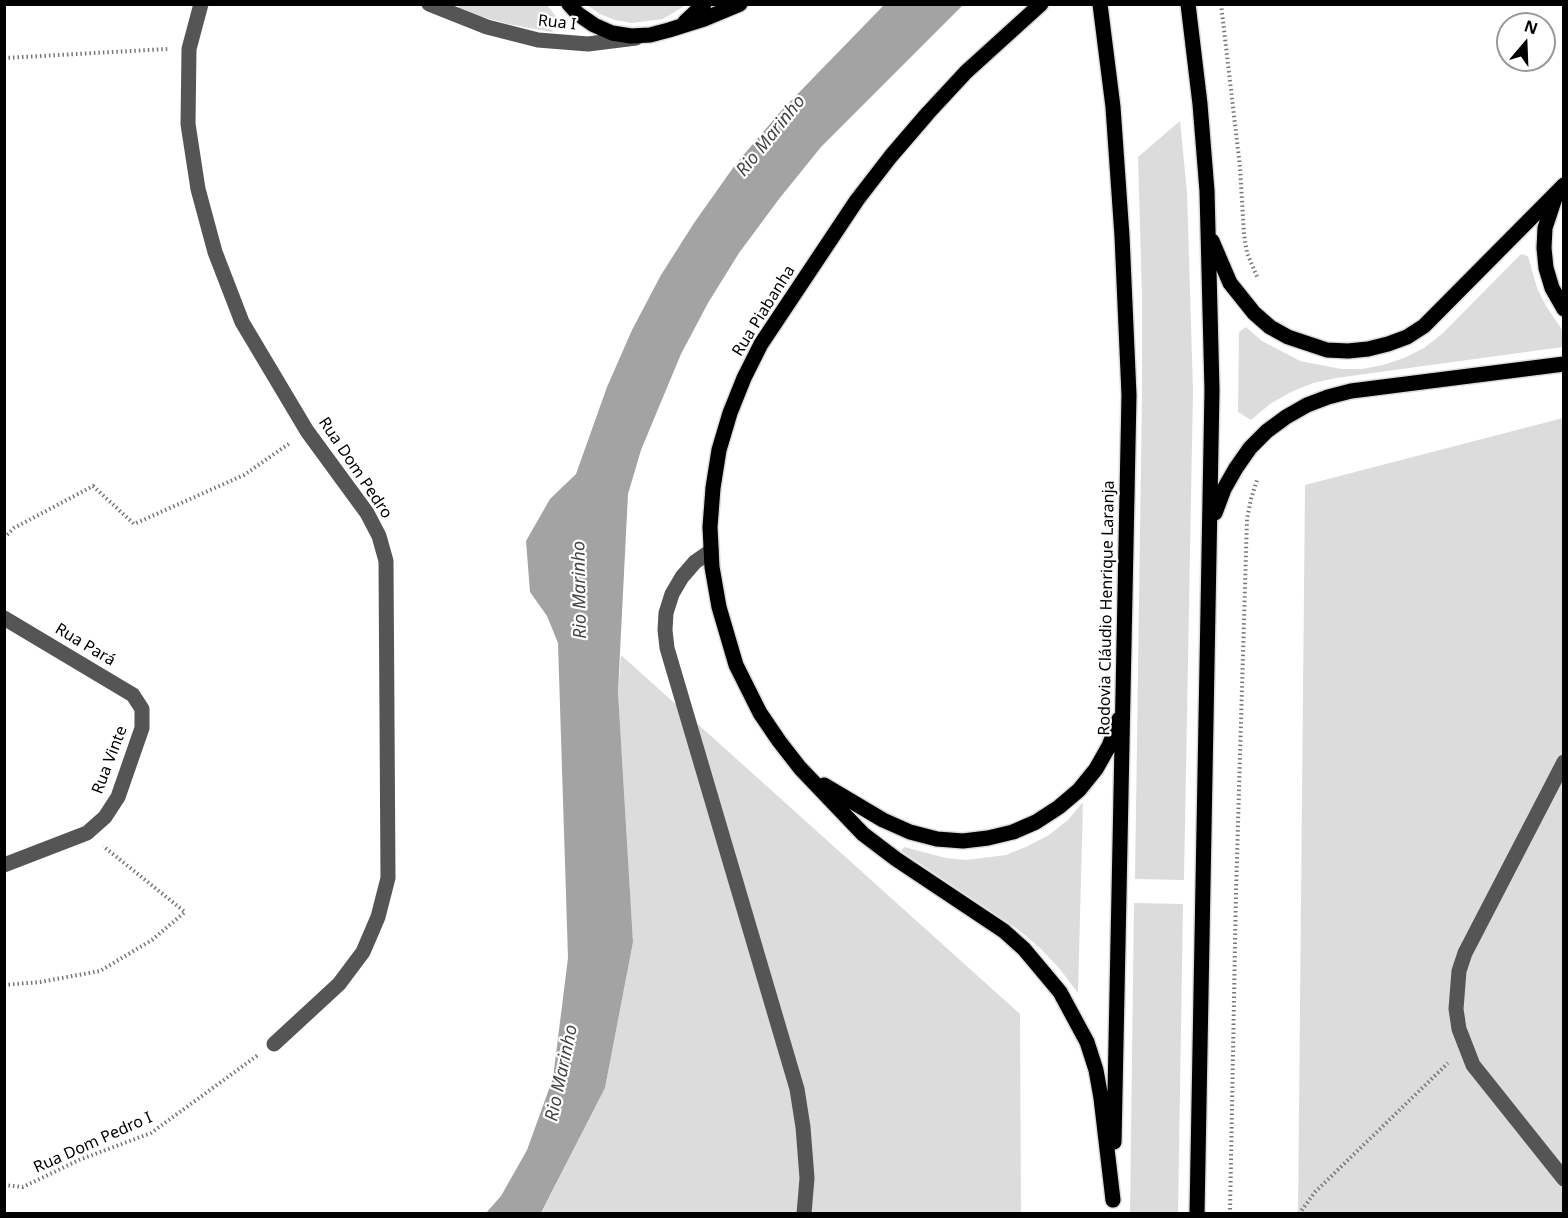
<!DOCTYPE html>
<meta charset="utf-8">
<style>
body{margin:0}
#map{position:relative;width:1568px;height:1218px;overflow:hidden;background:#fff;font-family:"Noto Sans",sans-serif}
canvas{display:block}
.frame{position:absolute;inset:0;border:6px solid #000;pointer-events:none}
.north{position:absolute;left:1496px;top:12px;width:60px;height:60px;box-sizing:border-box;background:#fff;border:2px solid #999;border-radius:50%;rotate:19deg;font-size:16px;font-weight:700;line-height:24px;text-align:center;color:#000}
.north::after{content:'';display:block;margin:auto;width:21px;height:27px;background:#000;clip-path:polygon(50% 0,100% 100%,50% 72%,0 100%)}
</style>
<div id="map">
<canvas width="1568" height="1218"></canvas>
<div class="frame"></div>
<div class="north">N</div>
</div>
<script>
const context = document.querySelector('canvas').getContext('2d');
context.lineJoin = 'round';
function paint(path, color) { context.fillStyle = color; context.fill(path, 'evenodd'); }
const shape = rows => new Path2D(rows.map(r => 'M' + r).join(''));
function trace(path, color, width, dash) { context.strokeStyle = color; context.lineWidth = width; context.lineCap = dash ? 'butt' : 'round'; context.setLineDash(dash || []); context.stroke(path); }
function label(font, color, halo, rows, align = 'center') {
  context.font = font + ' "Noto Sans",sans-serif'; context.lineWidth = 4.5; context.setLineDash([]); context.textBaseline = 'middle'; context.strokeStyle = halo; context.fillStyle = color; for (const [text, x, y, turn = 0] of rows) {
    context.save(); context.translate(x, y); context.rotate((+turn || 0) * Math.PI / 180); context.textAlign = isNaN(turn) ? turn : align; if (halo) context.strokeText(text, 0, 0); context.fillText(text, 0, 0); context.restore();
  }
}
const green = shape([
 [459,4,547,5,557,18,552,32,508,24,483,17,459,9],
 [587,5,686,5,663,19,632,23,615,20,600,14],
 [1180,121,1187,192,1193,390,1184,880,1135,879,1142,395,1142,295,1138,157],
 [1521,254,1528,256,1537,288,1546,306,1563,331,1563,347,1336,378,1313,383,1291,392,1270,404,1251,420,1238,412,1239,332,1246,327,1262,341,1300,361,1341,369,1362,369,1383,365,1404,358,1424,348,1442,334],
 [1563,418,1563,1213,1298,1214,1305,485],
 [621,655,1020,1014,1021,1213,541,1214,605,1088,633,942,618,692],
 [1083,802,1078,993,1059,968,1038,946,1016,928,901,851,904,847,946,858,966,860,1006,855,1028,846,1049,835,1068,820],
 [1134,903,1183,904,1178,1213,1130,1213]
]);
const water = shape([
 [885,4,963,5,821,147,779,199,739,253,708,303,681,354,641,450,628,494,618,692,633,942,605,1088,541,1213,486,1213,501,1196,527,1150,553,1078,568,958,558,643,547,616,530,592,526,541,550,499,576,474,607,387,632,330,661,275,694,223,735,165,781,111]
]);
const path = shape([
 [1221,4,1240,167,1244,234,1247,253,1258,279],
 [4,58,168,49],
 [4,538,14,528,93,486,134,524,244,475,290,443],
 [4,985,40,982,100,971,152,940,185,912,103,846],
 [4,1185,23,1187,79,1160,151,1133,258,1055],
 [1230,1214,1236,892,1247,519,1251,499,1257,480],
 [1299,1214,1315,1192,1448,1063]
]);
const minor = shape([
 [201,4,189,49,188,124,198,189,215,252,242,322,307,431,367,513,379,536,386,561,388,878,378,917,363,952,339,984,274,1044],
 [429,4,487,27,538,40,588,44,636,38],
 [711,551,695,562,682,577,672,594,666,613,665,630,667,648,797,1089,803,1127,807,1178,804,1214],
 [4,618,133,695,142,709,142,728,118,797,105,817,87,833,4,865],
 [1564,762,1465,953,1459,971,1456,1009,1459,1029,1473,1065,1564,1179]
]);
const major = shape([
 [569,4,578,14,594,25,612,33,631,36,650,35,669,30,704,19,740,4],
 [1041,4,966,72,928,113,891,156,857,200,761,344,744,378,730,413,719,450,713,488,710,527,712,567,719,607,736,665,760,713,779,741,800,768,863,834,896,859,1004,931,1024,949,1060,992,1087,1042,1096,1070,1101,1098,1113,1200],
 [1100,4,1113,107,1122,236,1129,395,1114,1142],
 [1188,4,1200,104,1207,191,1212,390,1197,1214],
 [685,22,704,4],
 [1555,198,1545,228,1544,248,1546,268,1552,288,1564,309],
 [1212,241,1230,283,1254,313,1270,327,1288,337,1327,350,1348,351,1368,349,1388,344,1407,337,1424,326,1564,185],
 [1215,513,1224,489,1236,468,1250,448,1267,431,1286,417,1307,405,1328,397,1351,391,1564,364],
 [824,785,883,820,910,832,937,839,963,841,988,838,1013,832,1036,822,1059,807,1079,790,1096,769,1109,746,1119,719]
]);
const streetNames = [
 ["Rua I",557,23,6],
 ["Rua Piabanha",764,311,-58],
 ["Rua Dom Pedro",355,468,56],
 ["Rodovia Cláudio Henrique Laranja",1107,608,-89],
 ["Rua Pará",85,645,31],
 ["Rua Vinte",110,760,-69],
 ["Rua Dom Pedro I",93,1143,-24]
];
const waterNames = [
 ["Rio Marinho",771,136,-51],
 ["Rio Marinho",580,590,-91],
 ["Rio Marinho",562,1073,-78]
];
paint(green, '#dcdcdc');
paint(water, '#a3a3a3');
trace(major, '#dbdbdb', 18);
trace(path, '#777', 4, [1.5, 3]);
trace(minor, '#555', 15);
trace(major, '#000', 15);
label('16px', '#000', '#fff', streetNames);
label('italic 18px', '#444', '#fff', waterNames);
</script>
